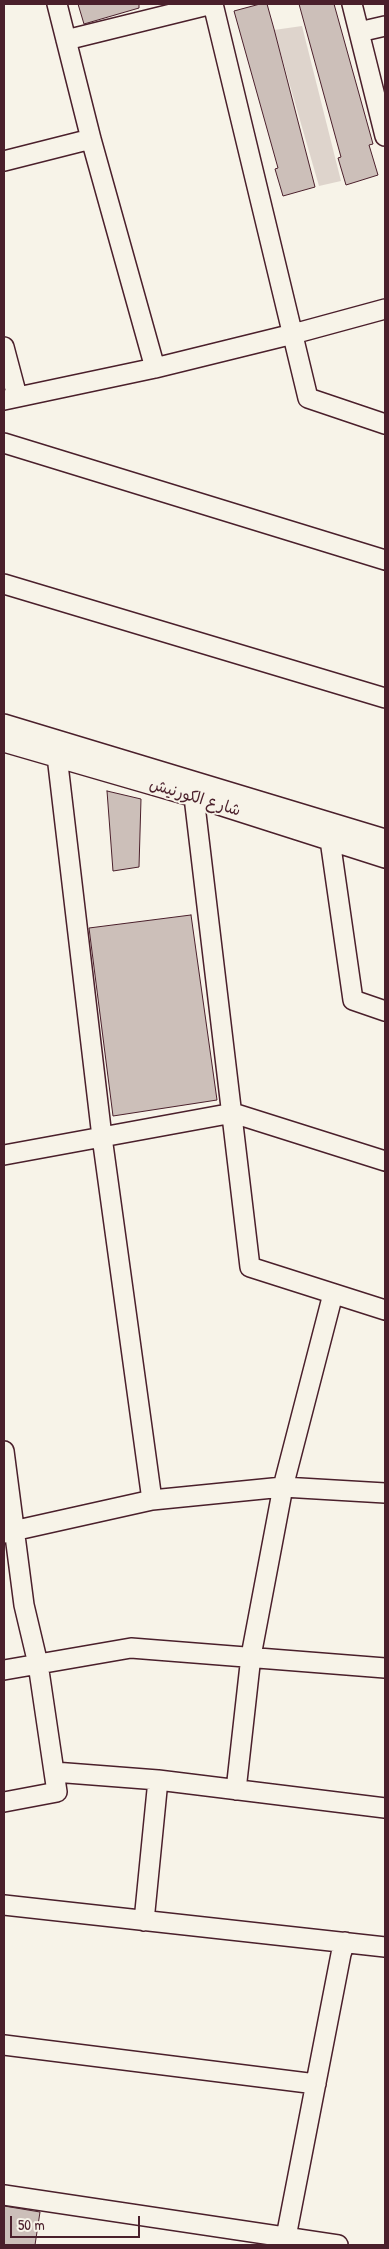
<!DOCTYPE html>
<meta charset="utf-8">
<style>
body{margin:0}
#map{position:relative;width:389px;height:2249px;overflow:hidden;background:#f7f3e8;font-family:"Patrick Hand",sans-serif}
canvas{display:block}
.frame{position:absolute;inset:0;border:5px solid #4a1f2b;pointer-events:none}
.scale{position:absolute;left:10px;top:2216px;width:130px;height:22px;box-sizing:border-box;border:2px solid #4a1f2b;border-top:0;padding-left:6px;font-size:15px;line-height:18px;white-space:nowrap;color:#4a1f2b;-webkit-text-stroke:4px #f7f3e8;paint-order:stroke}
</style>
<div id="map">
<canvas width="389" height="2249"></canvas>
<div class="frame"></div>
<div class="scale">50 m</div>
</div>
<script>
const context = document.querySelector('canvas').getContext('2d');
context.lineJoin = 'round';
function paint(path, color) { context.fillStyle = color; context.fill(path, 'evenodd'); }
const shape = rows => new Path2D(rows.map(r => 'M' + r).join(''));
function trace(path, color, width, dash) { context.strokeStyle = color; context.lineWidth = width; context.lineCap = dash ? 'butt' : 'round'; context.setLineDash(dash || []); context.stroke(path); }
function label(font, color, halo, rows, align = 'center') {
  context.font = font + ' "Patrick Hand","Playpen Sans Arabic",sans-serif'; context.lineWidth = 4; context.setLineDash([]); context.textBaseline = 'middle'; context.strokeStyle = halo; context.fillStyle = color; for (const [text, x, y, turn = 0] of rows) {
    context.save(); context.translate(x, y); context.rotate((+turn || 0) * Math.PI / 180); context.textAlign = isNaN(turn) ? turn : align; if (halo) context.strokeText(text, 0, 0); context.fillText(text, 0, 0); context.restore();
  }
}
const green = shape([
 [302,26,341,181,319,186,274,30]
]);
const building = shape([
 [78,4,139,4,139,8,84,24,78,4],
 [260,4,267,4,274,29,315,187,283,196,275,169,278,168,234,11,260,4],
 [299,4,334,4,373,144,369,145,378,175,346,185,338,158,341,157,299,4],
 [107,791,141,799,139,867,113,871,107,791],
 [191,915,217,1100,113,1116,89,928,191,915],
 [4,2206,40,2212,35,2245,4,2245,4,2206]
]);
const minor = shape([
 [57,4,91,139,155,368],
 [213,4,308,398,385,424],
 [352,4,385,136],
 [359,32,385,26],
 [66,40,212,4],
 [4,161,91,139],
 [4,347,17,396],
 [4,400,155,368,293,334,385,309],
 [4,443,385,560],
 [4,584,385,698],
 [4,724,385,839],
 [4,742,194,797,385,858],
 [57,756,102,1137,152,1500],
 [194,797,250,1267,385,1310],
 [330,840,353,1000,385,1011],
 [4,1155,233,1113,385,1161],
 [4,1451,24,1605,38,1664,54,1772],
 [4,1533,152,1500,283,1487,385,1493],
 [4,1670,131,1648,385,1668],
 [236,1790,251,1656,283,1487,333,1294],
 [4,1802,57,1792,54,1772,158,1780,385,1808],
 [4,1905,385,1947],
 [144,1921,158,1780],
 [4,2045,316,2084],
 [4,2195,338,2245],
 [286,2237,341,1954,345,1942]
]);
const streetNames = [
 ["شارع الكورنيش",195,798,17]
];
paint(green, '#ded4cc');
paint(building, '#ccbfb9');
trace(building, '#4a1f2b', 1);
trace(minor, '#4a1f2b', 22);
trace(minor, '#f7f3e8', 19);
label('16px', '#4a1f2b', '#f7f3e8', streetNames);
</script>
